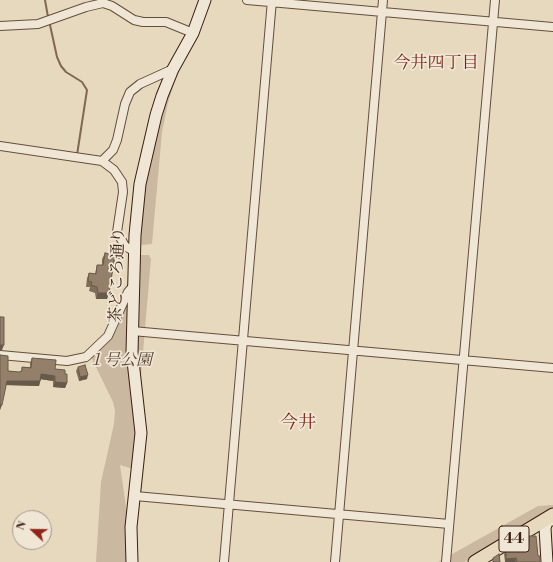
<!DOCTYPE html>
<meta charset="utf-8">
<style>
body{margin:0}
#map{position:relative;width:553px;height:562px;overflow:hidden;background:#e7d9be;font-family:"Libre Bodoni",serif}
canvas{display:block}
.north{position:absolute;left:12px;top:510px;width:40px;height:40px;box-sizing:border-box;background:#efe6d5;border:1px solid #a79686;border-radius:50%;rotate:292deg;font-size:11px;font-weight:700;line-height:16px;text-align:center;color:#3b1f10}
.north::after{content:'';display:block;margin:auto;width:14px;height:18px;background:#8f2418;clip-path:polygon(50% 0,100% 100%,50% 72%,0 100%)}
</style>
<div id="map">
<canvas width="553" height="562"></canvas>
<div class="north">N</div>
</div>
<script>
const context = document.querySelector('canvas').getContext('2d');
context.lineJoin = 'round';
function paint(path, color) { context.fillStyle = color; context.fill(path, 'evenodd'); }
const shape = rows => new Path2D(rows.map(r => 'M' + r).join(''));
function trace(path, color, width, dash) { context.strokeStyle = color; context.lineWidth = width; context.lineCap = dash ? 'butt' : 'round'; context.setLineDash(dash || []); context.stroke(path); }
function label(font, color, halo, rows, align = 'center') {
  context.font = font + ' "Libre Bodoni","Noto Serif JP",serif'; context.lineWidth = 3.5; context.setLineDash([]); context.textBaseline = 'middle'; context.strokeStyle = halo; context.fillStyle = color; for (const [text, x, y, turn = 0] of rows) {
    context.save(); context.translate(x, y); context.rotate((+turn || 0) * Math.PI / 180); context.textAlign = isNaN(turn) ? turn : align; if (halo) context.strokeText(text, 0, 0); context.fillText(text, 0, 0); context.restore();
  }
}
const green = shape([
 [174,76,175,80,168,103,162,132,152,244,140,245,137,237,156,121],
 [140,255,149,255,151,259,133,469,120,465,127,513,129,512,127,562,96,562,101,482,114,424,115,411,113,402,92,359,93,355,112,336,117,329,135,280,137,257],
 [553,505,553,509,542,516,464,562,438,562,538,506]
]);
const stream = shape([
 [45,0,48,17],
 [50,25,57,57,61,66,66,72,82,82,87,90,77,155]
]);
const street = shape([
 [247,0,553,27],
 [0,26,38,24,86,7,103,3,112,6,134,20,143,22,166,22,193,33],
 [0,146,102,161,114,170,122,182,123,192,117,232,125,246,135,252],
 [102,161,113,150,117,140,125,104,130,92,140,84,173,69],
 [132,331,553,368],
 [0,355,67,361,86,357,108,336,128,292,133,286],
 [135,496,449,524],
 [224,562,272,0],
 [335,562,383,0],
 [446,562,495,0]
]);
const secondary = shape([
 [132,562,131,527,141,433,132,352,135,235,140,184,156,115,162,96,173,69,193,33,205,0],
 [547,562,545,528,548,519,552,520]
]);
const primary = shape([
 [475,562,553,515]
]);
const wall = shape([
 [112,247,121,255,120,259,115,259,107,299,96,299,95,293,89,291,90,287,86,287,87,278,89,273,95,274,97,265,102,265,102,259,105,253,110,254],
 [0,355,8,371,19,372,21,371,22,367,30,367,30,363,32,358,65,374,67,383,65,388,53,387,53,381,41,379,39,386,6,385,0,410],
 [78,367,87,379,79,381,76,371],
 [529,536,538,556,540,562,505,562,504,554,506,550,516,548,527,542,527,540]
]);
const shadedWall = shape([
 [98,293,109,293,107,299,96,299],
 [0,345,4,345,2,350,0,350],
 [41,374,55,376,53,381,39,379],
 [88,375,87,379,79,381,80,377],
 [7,381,40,381,39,386,5,385],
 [55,382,67,383,65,388,53,387],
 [0,405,2,405,0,410],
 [516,558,515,562,505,562,506,559]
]);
const building = shape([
 [112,247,123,249,121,255,111,254,112,247],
 [105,253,115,255,109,293,98,293,97,287,91,285,92,282,88,281,89,273,96,274,97,265,103,265,105,253],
 [0,317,4,317,4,345,0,345,0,317],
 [0,355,8,356,8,371,19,372,22,371,22,367,31,368,32,358,56,360,55,369,65,370,65,374,67,374,67,383,55,382,55,376,41,374,40,381,7,381,2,405,0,405,0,355],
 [85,365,88,375,80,377,78,367,85,365],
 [529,536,536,536,538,556,540,556,540,562,517,562,516,558,506,559,506,550,516,548,517,543,529,542,529,536],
 [499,554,500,562,493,562,493,558,499,554]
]);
const shields = [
 [514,539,30]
];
const shieldNames = [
 ["44",514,539]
];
const streetNames = [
 ["茶どころ通り",118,275,-88]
];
const parkNames = [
 ["１号公園",120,361]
];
const neighbourhoodNames = [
 ["今井四丁目",436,64]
];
const quarterNames = [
 ["今井",298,424]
];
paint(green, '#cab9a0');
trace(stream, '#7f6955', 2);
trace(street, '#664e3c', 10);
trace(secondary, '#3b1f10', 13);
trace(primary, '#3b1f10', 15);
trace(street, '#efe6d5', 8);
trace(secondary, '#efe6d5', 11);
trace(primary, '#e7d9be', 13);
paint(wall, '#7f6e5b');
paint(shadedWall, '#685a4a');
paint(building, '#94806a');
trace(building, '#685a4a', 1);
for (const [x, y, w] of shields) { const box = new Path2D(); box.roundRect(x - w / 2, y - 13, w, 26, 3); context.fillStyle = '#efe6d5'; context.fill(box); trace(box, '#3b1f10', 1); }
label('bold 15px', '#3b1f10', null, shieldNames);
label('16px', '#3b1f10', '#efe6d5', streetNames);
label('italic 16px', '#5f4634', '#efe6d5', parkNames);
label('17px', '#7a1f14', '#efe6d5', neighbourhoodNames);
label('18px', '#7a1f14', '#efe6d5', quarterNames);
</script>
